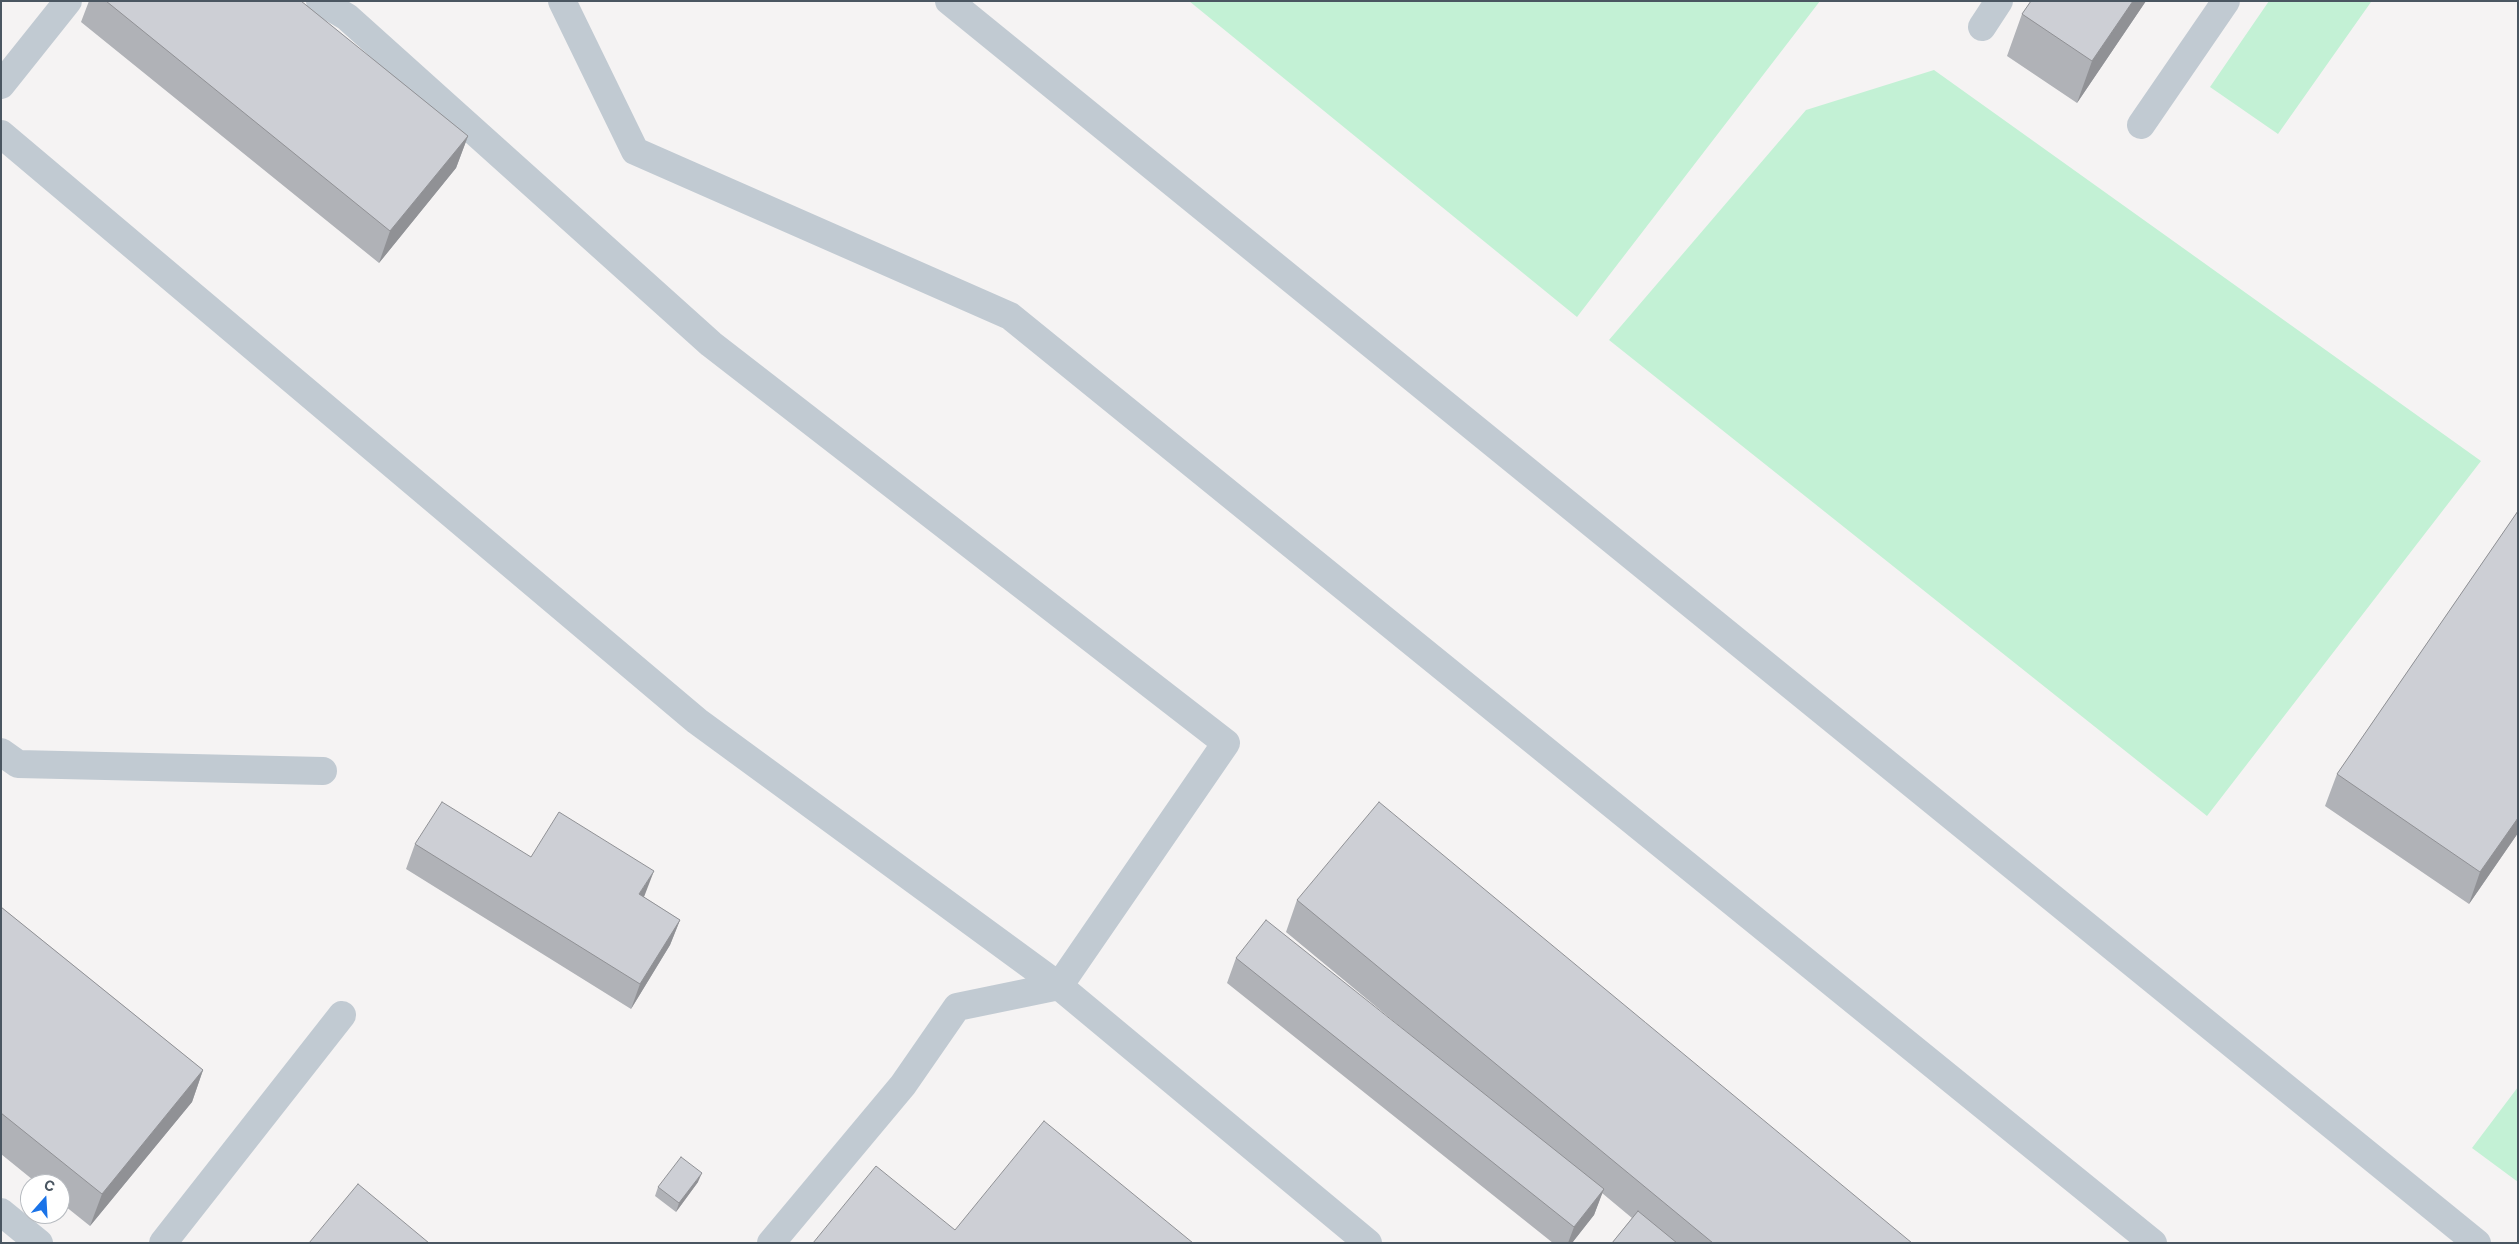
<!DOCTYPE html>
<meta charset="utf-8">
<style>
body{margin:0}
#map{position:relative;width:2519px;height:1244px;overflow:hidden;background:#f5f3f3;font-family:Inter,sans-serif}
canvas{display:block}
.frame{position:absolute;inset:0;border:2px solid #4a5661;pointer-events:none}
.north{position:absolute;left:20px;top:1174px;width:50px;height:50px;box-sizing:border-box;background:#fff;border:1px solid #b7bbc0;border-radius:50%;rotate:19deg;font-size:14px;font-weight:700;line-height:20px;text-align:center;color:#4a5661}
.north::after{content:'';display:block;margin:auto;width:18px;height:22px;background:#1a73e8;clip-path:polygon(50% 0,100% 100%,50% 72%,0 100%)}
</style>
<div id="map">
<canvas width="2519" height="1244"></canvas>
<div class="frame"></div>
<div class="north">С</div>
</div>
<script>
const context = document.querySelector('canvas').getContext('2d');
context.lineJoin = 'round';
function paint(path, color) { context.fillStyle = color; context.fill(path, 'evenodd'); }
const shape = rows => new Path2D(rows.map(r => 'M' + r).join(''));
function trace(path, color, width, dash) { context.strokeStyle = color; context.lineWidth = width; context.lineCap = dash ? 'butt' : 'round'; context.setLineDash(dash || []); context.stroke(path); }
const green = shape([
 [1189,1,1820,1,1577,317],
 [2269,1,2371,2,2278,134,2210,87],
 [1934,70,2481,461,2207,816,1609,340,1806,110],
 [2518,1087,2518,1182,2472,1148]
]);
const minor = shape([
 [320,1,347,17,711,344,1226,743,1059,986,957,1007,903,1085,771,1243],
 [562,1,635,151,1010,316,2153,1243],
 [949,1,2477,1243],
 [1982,27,1999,1],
 [1,85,68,1],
 [2141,125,2226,1],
 [1,134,697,721,1059,986,1368,1243],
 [1,752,18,764,323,771],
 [1,1212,39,1243],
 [163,1243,342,1015]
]);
const wall = shape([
 [89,1,301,1,468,136,456,168,379,263,81,22],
 [2031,1,2146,1,2077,103,2007,56,2022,14],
 [2518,511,2518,833,2469,904,2325,806,2337,774],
 [415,844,531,857,644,897,680,920,670,945,631,1009,406,869],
 [1297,900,1912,1243,1612,1243,1632,1218,1602,1193,1594,1215,1572,1243,1553,1243,1227,983,1236,958,1432,1053,1286,932],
 [1,907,203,1070,192,1102,90,1226,60,1202,60,1184,38,1184,1,1154],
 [698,1182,676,1212,655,1196,658,1187]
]);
const shadedWall = shape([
 [2133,1,2146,1,2077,103,2092,61],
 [468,136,456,168,379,263,390,231],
 [2518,818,2518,833,2469,904,2480,872],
 [654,871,644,897,630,920,639,894],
 [680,920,670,945,631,1009,640,984],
 [203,1070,192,1102,90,1226,102,1194],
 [702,1173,698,1182,676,1212,679,1203],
 [1604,1189,1594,1215,1572,1243,1568,1243,1574,1227]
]);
const building = shape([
 [106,1,301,1,468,136,390,231,106,1],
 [2031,1,2133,1,2092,61,2022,14,2031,1],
 [2518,511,2518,818,2480,872,2337,774,2518,511],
 [442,802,531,857,559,812,654,871,639,894,680,920,640,984,415,844,442,802],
 [1379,802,1912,1243,1713,1243,1297,900,1379,802],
 [1,907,203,1070,102,1194,1,1113,1,907],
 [1266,920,1604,1189,1574,1227,1236,958,1266,920],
 [1044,1121,1193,1243,813,1243,876,1166,955,1230,1044,1121],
 [681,1157,702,1173,679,1203,658,1187,681,1157],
 [358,1184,429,1243,309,1243,358,1184],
 [1638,1211,1677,1243,1612,1243,1638,1211]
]);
paint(green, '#c3f1d5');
trace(minor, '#c1cad2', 28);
paint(wall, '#b0b2b7');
paint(shadedWall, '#909195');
paint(building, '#cdcfd5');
trace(building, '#909195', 1);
</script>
